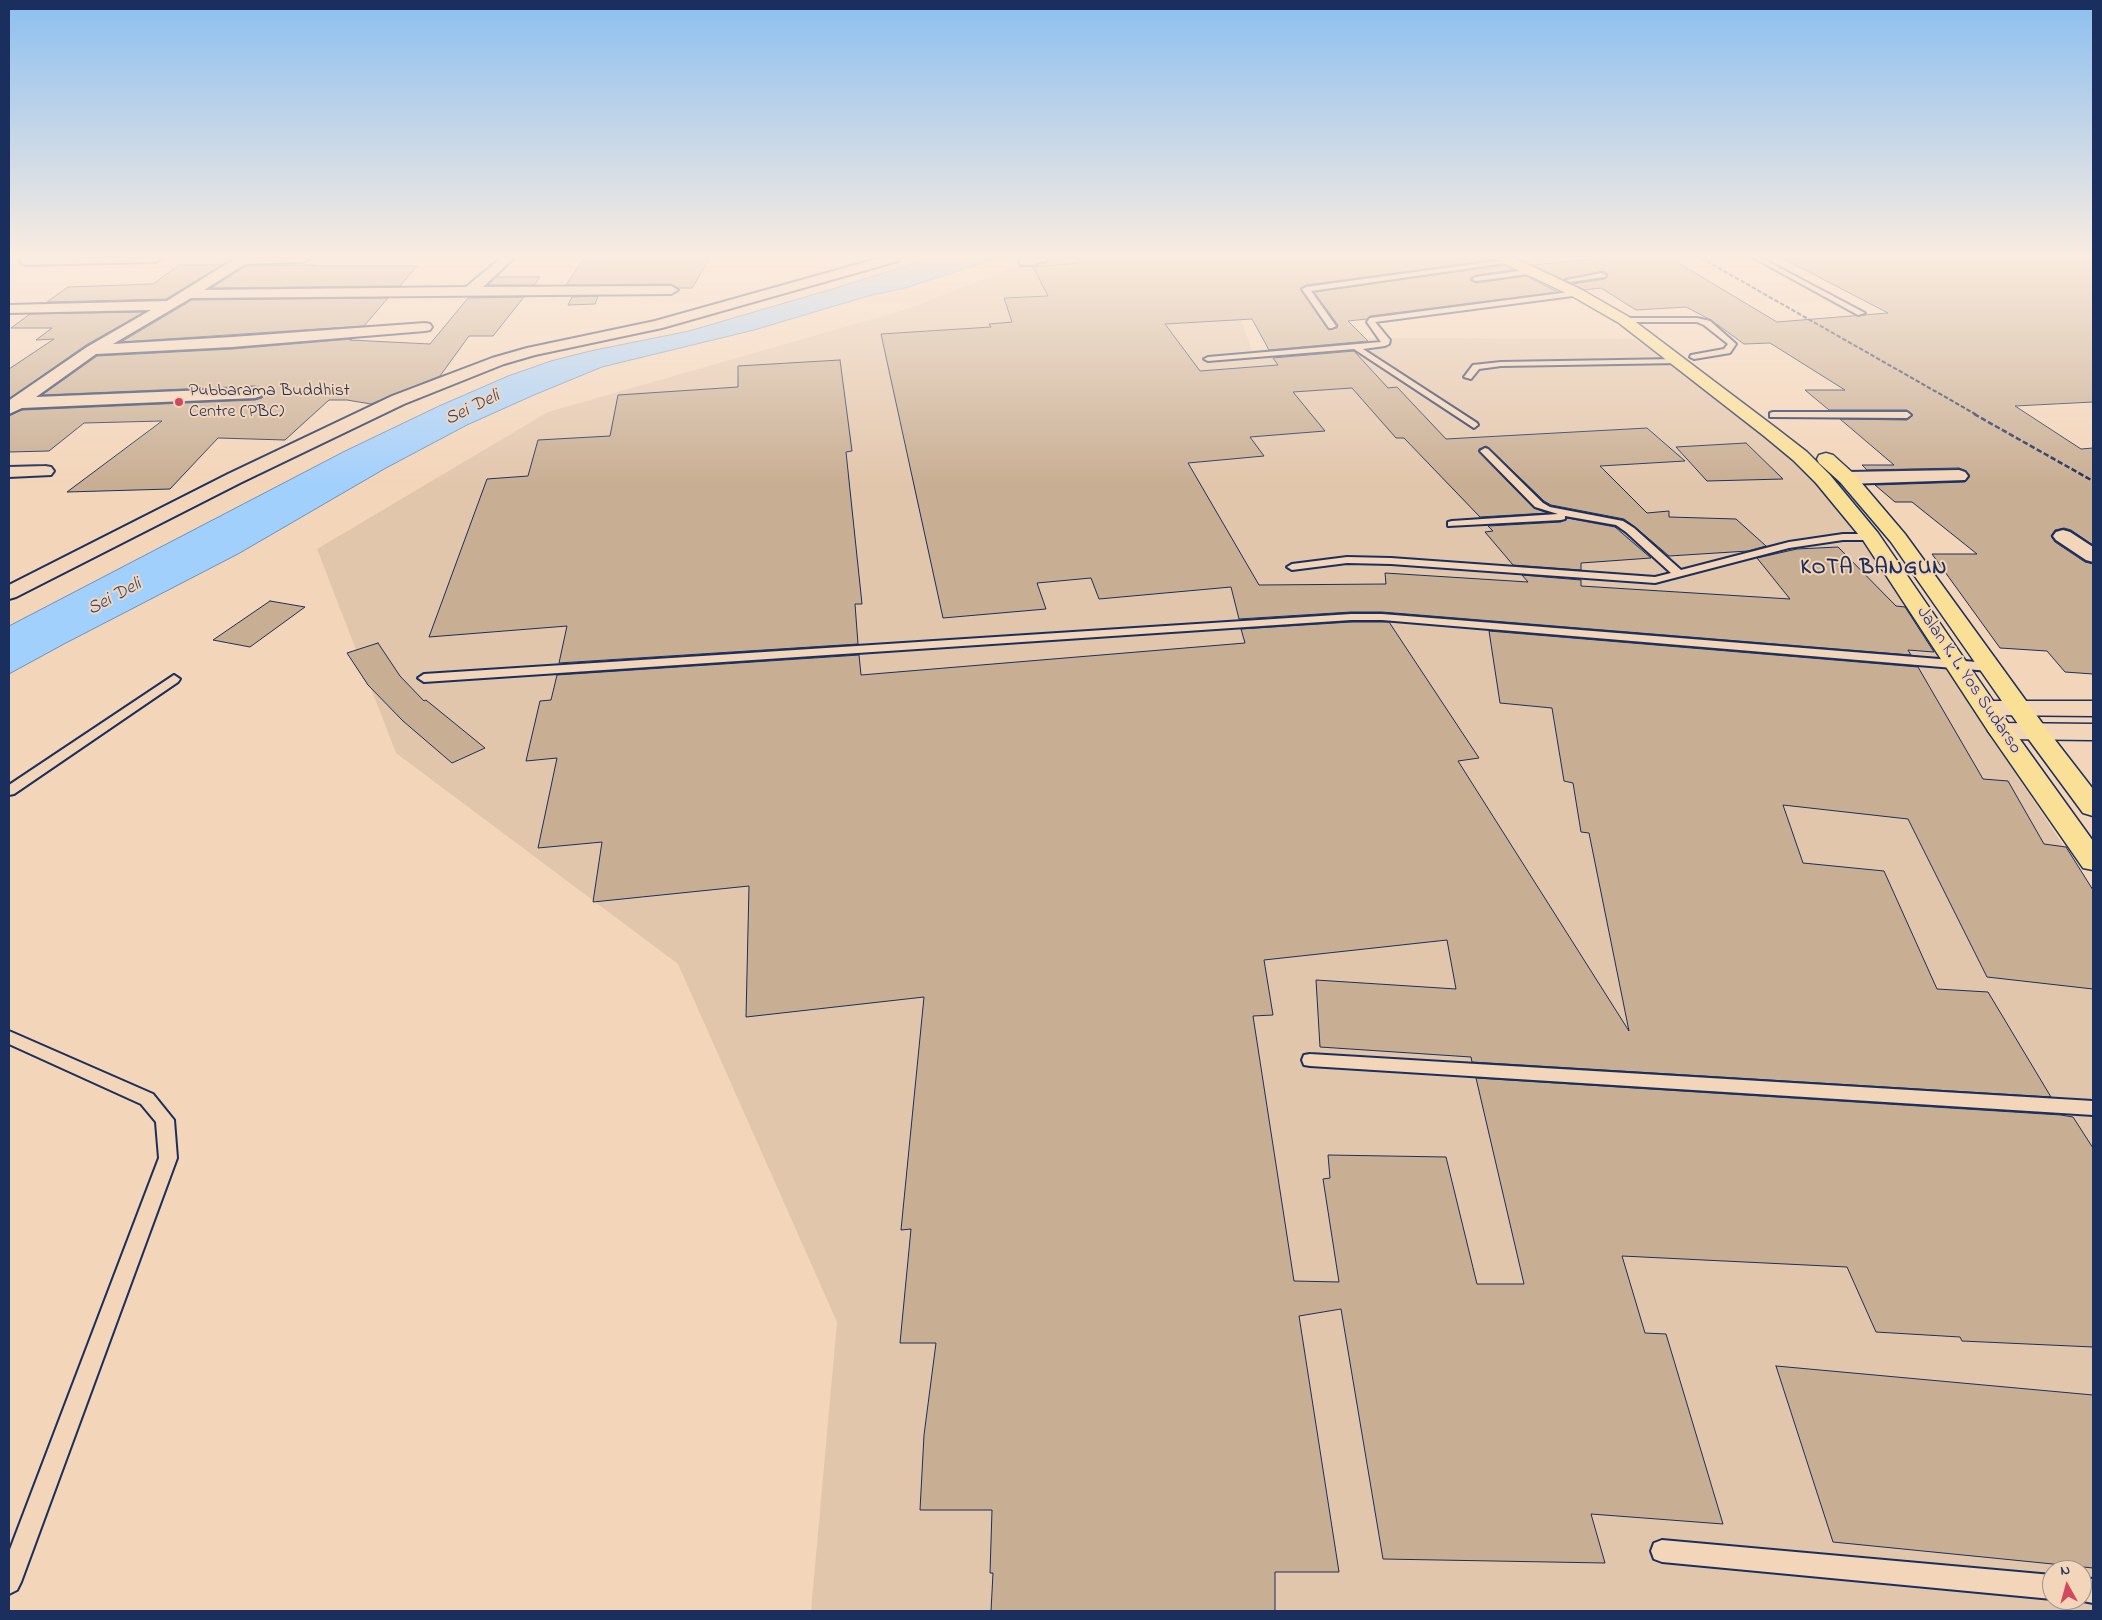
<!DOCTYPE html>
<style>
body{margin:0}
#map{position:relative;width:2102px;height:1620px;overflow:hidden;background:#f3d5b9;font-family:"Indie Flower",sans-serif}
canvas{display:block}
.frame{position:absolute;inset:0;border:10px solid #1b2f5e;pointer-events:none}
.north{position:absolute;left:2042px;top:1560px;width:50px;height:50px;box-sizing:border-box;background:#f3d5b9;border:1px solid #9d9395;border-radius:50%;rotate:353deg;font-size:14px;font-weight:700;line-height:20px;text-align:center;color:#1b2f5e}
.north::after{content:'';display:block;margin:auto;width:18px;height:22px;background:#d1495b;clip-path:polygon(50% 0,100% 100%,50% 72%,0 100%)}
</style>
<div id="map">
<canvas width="2102" height="1620"></canvas>
<div class="frame"></div>
<div class="north">N</div>
</div>
<script>
const context = document.querySelector('canvas').getContext('2d');
context.lineJoin = 'round';
function paint(path, color) { context.fillStyle = color; context.fill(path, 'evenodd'); }
const shape = rows => new Path2D(rows.map(r => 'M' + r).join(''));
function trace(path, color, width, dash) { context.strokeStyle = color; context.lineWidth = width; context.lineCap = dash ? 'butt' : 'round'; context.setLineDash(dash || []); context.stroke(path); }
function label(font, color, halo, rows, align = 'center') {
  context.font = font + ' "Indie Flower",sans-serif'; context.lineWidth = 4; context.setLineDash([]); context.textBaseline = 'middle'; context.strokeStyle = halo; context.fillStyle = color; for (const [text, x, y, turn = 0] of rows) {
    context.save(); context.translate(x, y); context.rotate((+turn || 0) * Math.PI / 180); context.textAlign = isNaN(turn) ? turn : align; if (halo) context.strokeText(text, 0, 0); context.fillText(text, 0, 0); context.restore();
  }
}
const built = shape([
 [1039,258,1383,258,1230,289,1252,350,1374,338,1635,339,1725,404,1823,479,2093,891,2093,1611,811,1611,837,1322,678,964,396,753,317,549,548,412,904,310],
 [2052,1570,2082,1570,2082,1600,2052,1600]
]);
const water = shape([
 [931,258,997,258,905,288,868,296,754,330,602,367,534,395,467,425,386,468,238,554,64,644,9,674,9,626,345,451,439,406,508,376,551,361,590,351,689,331,846,285,931,258]
]);
const building = shape([
 [584,258,710,258,692,288,678,288,671,284,566,285,584,258],
 [1075,258,1489,258,1493,260,1306,285,1300,289,1329,330,1337,328,1338,325,1314,292,1504,265,1513,270,1476,275,1470,280,1476,283,1526,276,1558,292,1370,316,1367,319,1348,321,1368,341,1269,350,1252,319,1165,324,1200,371,1278,365,1273,358,1354,351,1388,388,1397,387,1446,439,1647,428,1685,461,1600,466,1647,513,1669,511,1669,517,1736,519,1766,546,1748,551,1669,556,1635,527,1624,519,1551,505,1544,501,1489,448,1486,446,1479,449,1479,452,1534,508,1548,513,1480,517,1404,438,1396,438,1352,388,1293,392,1325,431,1250,437,1264,456,1188,463,1259,585,1386,584,1385,573,1528,582,1522,575,1581,580,1581,586,1790,599,1757,558,1797,549,1838,547,1896,606,1905,607,1934,652,1908,650,1911,655,1382,612,1351,612,1239,619,1231,587,1099,599,1091,578,1037,583,1046,609,943,618,881,334,991,327,989,324,1012,322,1004,298,1048,296,1033,267,1079,263,1075,258],
 [1604,258,1670,258,1777,322,1888,313,1782,258,2093,258,2093,402,2015,406,2081,449,2093,448,2093,545,2071,530,2064,528,2055,530,2051,536,2055,542,2085,562,2093,564,2093,674,2065,672,2047,651,2000,648,1932,554,1977,554,1912,502,1895,502,1875,485,1965,482,1970,476,1966,471,1959,468,1867,470,1862,465,1894,465,1840,419,1907,420,1912,416,1912,414,1907,410,1829,410,1805,390,1845,390,1770,343,1744,344,1711,320,1686,307,1636,310,1601,288,1585,290,1573,284,1605,279,1608,274,1603,271,1564,280,1532,265,1604,258],
 [179,265,222,265,166,299,47,302,68,287,153,284,179,265],
 [315,265,313,266,417,266,400,286,211,288,246,266,315,265],
 [496,277,540,277,534,285,488,285,496,277],
 [598,296,595,304,568,305,572,297,598,296],
 [524,297,493,336,469,336,440,376,371,404,347,400,329,400,285,440,218,438,170,489,67,492,162,421,84,423,49,451,9,452,9,416,22,410,255,400,262,398,265,394,263,389,255,386,42,395,97,356,232,349,352,339,350,340,430,344,468,298,524,297],
 [388,298,364,326,121,342,192,300,388,298],
 [144,312,86,345,9,399,9,369,54,339,36,340,52,328,11,328,30,314,144,312],
 [840,360,852,451,846,452,862,604,855,604,858,644,559,663,567,626,429,637,487,479,528,476,538,440,610,436,618,395,738,387,738,366,840,360],
 [1746,443,1783,479,1707,481,1676,447,1746,443],
 [1567,518,1615,527,1651,558,1581,563,1581,570,1513,565,1485,532,1493,531,1488,526,1561,522,1567,518],
 [270,601,305,607,250,647,213,640,270,601],
 [1351,622,1389,622,1479,758,1458,761,1629,1031,1589,833,1581,832,1573,783,1564,781,1552,708,1500,703,1489,631,1918,667,1983,779,2008,781,2044,844,2066,847,2093,890,2093,989,1987,977,1908,819,1783,805,1803,863,1884,871,1937,989,1988,992,2051,1097,1472,1062,1471,1057,1320,1047,1316,980,1456,989,1447,940,1264,960,1273,1015,1253,1016,1294,1281,1339,1282,1323,1179,1330,1178,1328,1155,1446,1157,1477,1284,1524,1284,1476,1078,2061,1115,2073,1117,2093,1148,2093,1347,1962,1341,1960,1337,1876,1332,1847,1267,1622,1256,1645,1333,1666,1334,1723,1524,1591,1514,1605,1563,1383,1559,1341,1309,1299,1316,1339,1572,1275,1572,1275,1611,991,1611,993,1573,990,1573,992,1510,920,1510,924,1435,936,1343,900,1343,911,1229,901,1230,924,997,746,1017,749,886,593,902,602,842,538,848,557,758,526,761,540,701,551,700,557,675,859,655,861,675,1245,643,1241,629,1351,622],
 [378,643,400,676,424,701,426,700,485,748,452,763,403,721,368,685,347,653,378,643],
 [1776,1366,2093,1395,2093,1568,1833,1542,1776,1366]
]);
const lane = shape([
 [1754,258,1761,258,1865,313,1858,315,1754,258],
 [1511,259,1514,261,1513,262,1311,291,1336,326,1332,328,1329,328,1302,289,1306,287,1511,259],
 [1533,269,1537,271,1536,273,1476,281,1472,279,1476,277,1533,269],
 [1602,273,1606,275,1605,277,1570,282,1566,280,1602,273],
 [1577,291,1580,291,1580,295,1375,322,1390,340,1389,344,1385,346,1363,349,1477,423,1478,425,1474,428,1354,349,1208,361,1204,359,1208,357,1381,342,1367,322,1370,318,1577,291],
 [1621,318,1697,318,1710,321,1736,344,1730,353,1694,359,1690,357,1691,355,1724,349,1728,344,1704,325,1697,322,1621,322,1621,318],
 [1677,359,1681,361,1680,363,1501,366,1479,369,1471,379,1464,377,1473,365,1501,362,1677,359],
 [1773,412,1907,412,1911,415,1907,418,1770,417,1770,413,1773,412],
 [1485,448,1488,449,1543,503,1550,507,1623,521,1634,528,1681,570,1789,542,1843,534,1871,534,1876,537,1871,540,1843,540,1789,548,1655,583,1391,564,1347,563,1292,570,1287,567,1292,564,1347,557,1391,558,1655,577,1671,573,1626,532,1616,525,1565,516,1565,519,1561,520,1448,526,1448,522,1452,521,1558,514,1535,507,1482,453,1480,451,1485,448],
 [1351,614,1382,614,1989,663,1995,667,1989,671,1382,620,1351,620,424,682,418,678,424,674,1351,614],
 [174,675,180,679,178,682,14,794,9,795,9,785,174,675],
 [9,1031,153,1094,174,1120,177,1158,21,1582,17,1590,9,1594,9,1552,159,1158,156,1122,141,1104,9,1044,9,1031],
 [1310,1054,2093,1101,2093,1115,1310,1066,1304,1065,1302,1060,1304,1055,1310,1054],
 [1662,1540,2052,1575,2052,1599,1662,1562,1654,1559,1651,1551,1654,1543,1662,1540],
 [2082,1578,2093,1579,2093,1603,2078,1600,2082,1600,2082,1578]
]);
const street = shape([
 [22,258,163,258,156,262,27,265,22,264,20,261,22,258],
 [236,258,310,258,303,262,245,264,204,290,466,287,501,258,514,258,483,287,671,286,678,290,671,294,191,298,113,344,232,337,425,323,430,324,432,327,430,330,425,331,232,347,96,354,36,397,255,388,261,390,263,393,261,396,255,398,22,408,9,414,9,401,11,399,87,347,151,310,9,313,9,305,167,301,236,258],
 [880,258,900,258,898,261,662,328,535,355,504,364,404,404,242,482,16,597,9,599,9,585,228,474,392,396,492,358,527,348,655,321,880,258],
 [1027,258,1048,258,1046,261,1031,265,1021,265,1019,262,1021,259,1027,258],
 [45,466,51,467,54,471,51,475,9,477,9,467,45,466],
 [1959,470,1965,472,1968,476,1965,480,1847,484,1840,482,1838,478,1840,474,1847,472,1959,470],
 [2063,530,2070,532,2093,547,2093,562,2086,560,2056,540,2053,536,2056,532,2063,530]
]);
const secondary = shape([
 [1986,701,2093,701,2093,716,1986,715,1977,713,1974,708,1977,703,1986,701],
 [2001,723,2093,724,2093,740,2001,739,1992,736,1988,731,1992,726,2001,723]
]);
const highway = shape([
 [1497,258,1514,258,1582,290,1629,317,1776,428,1807,452,1830,475,1878,533,2011,727,2093,841,2093,870,2083,868,1988,731,1863,540,1816,483,1793,460,1764,436,1619,323,1572,296,1499,261,1497,258],
 [1826,453,1833,455,1854,474,1905,534,2045,727,2093,789,2093,816,2083,813,2027,737,1891,542,1840,482,1819,463,1817,459,1819,455,1826,453]
]);
const railFar1 = shape([
 [1701,258,1977,415]
]);
const rail = shape([
 [1974,414,2093,481]
]);
const markers = [
 [179,402,5,"#d1495b"]
];
const farPoinames = [
 ["Pubbarama Buddhist",189,392],
 ["Centre (PBC)",189,413]
];
const farStreetnames = [
 ["Jalan K. L. Yos Sudarso",1968,681,56]
];
const farWaternames = [
 ["Sei Deli",473,409,-26],
 ["Sei Deli",115,598,-28]
];
const farDistrictnames = [
 ["KOTA BANGUN",1874,570]
];
paint(built, '#e2c6ac');
paint(water, '#a2d0fd');
trace(water, '#6c90bd', 1);
paint(building, '#c8ae93');
trace(building, '#1b2f5e', 1);
trace(lane, '#1b2f5e', 4);
trace(street, '#1b2f5e', 4);
trace(secondary, '#1b2f5e', 3);
trace(highway, '#1b2f5e', 3);
paint(lane, '#f3d5b9');
paint(street, '#f3d5b9');
paint(secondary, '#f3d5b9');
paint(highway, '#fadf96');
trace(railFar1, '#1b2f5e', 2, [4.5, 2]);
trace(rail, '#1b2f5e', 2.5, [5.5, 2.5]);
const sky = context.createLinearGradient(0, 0, 0, 484);
sky.addColorStop(0, '#8cbff0');
sky.addColorStop(0.53, '#faece0');
sky.addColorStop(1, '#faece000');
context.fillStyle = sky;
context.fillRect(0, 0, 2102, 484);
for (const [x, y, r, color] of markers) { const dot = new Path2D(); dot.arc(x, y, r, 0, 2 * Math.PI); context.fillStyle = color; context.fill(dot); trace(dot, '#f3d5b9', 2); }
label('18px', '#1b2f5e', '#f3d5b9', farPoinames, 'left');
label('18px', '#1b2f5e', '#f3d5b9', farStreetnames);
label('italic 19px', '#2f4776', '#f3d5b9', farWaternames);
context.letterSpacing = '1px';
label('bold 21px', '#1b2f5e', '#f3d5b9', farDistrictnames);
context.letterSpacing = '0px';
</script>
